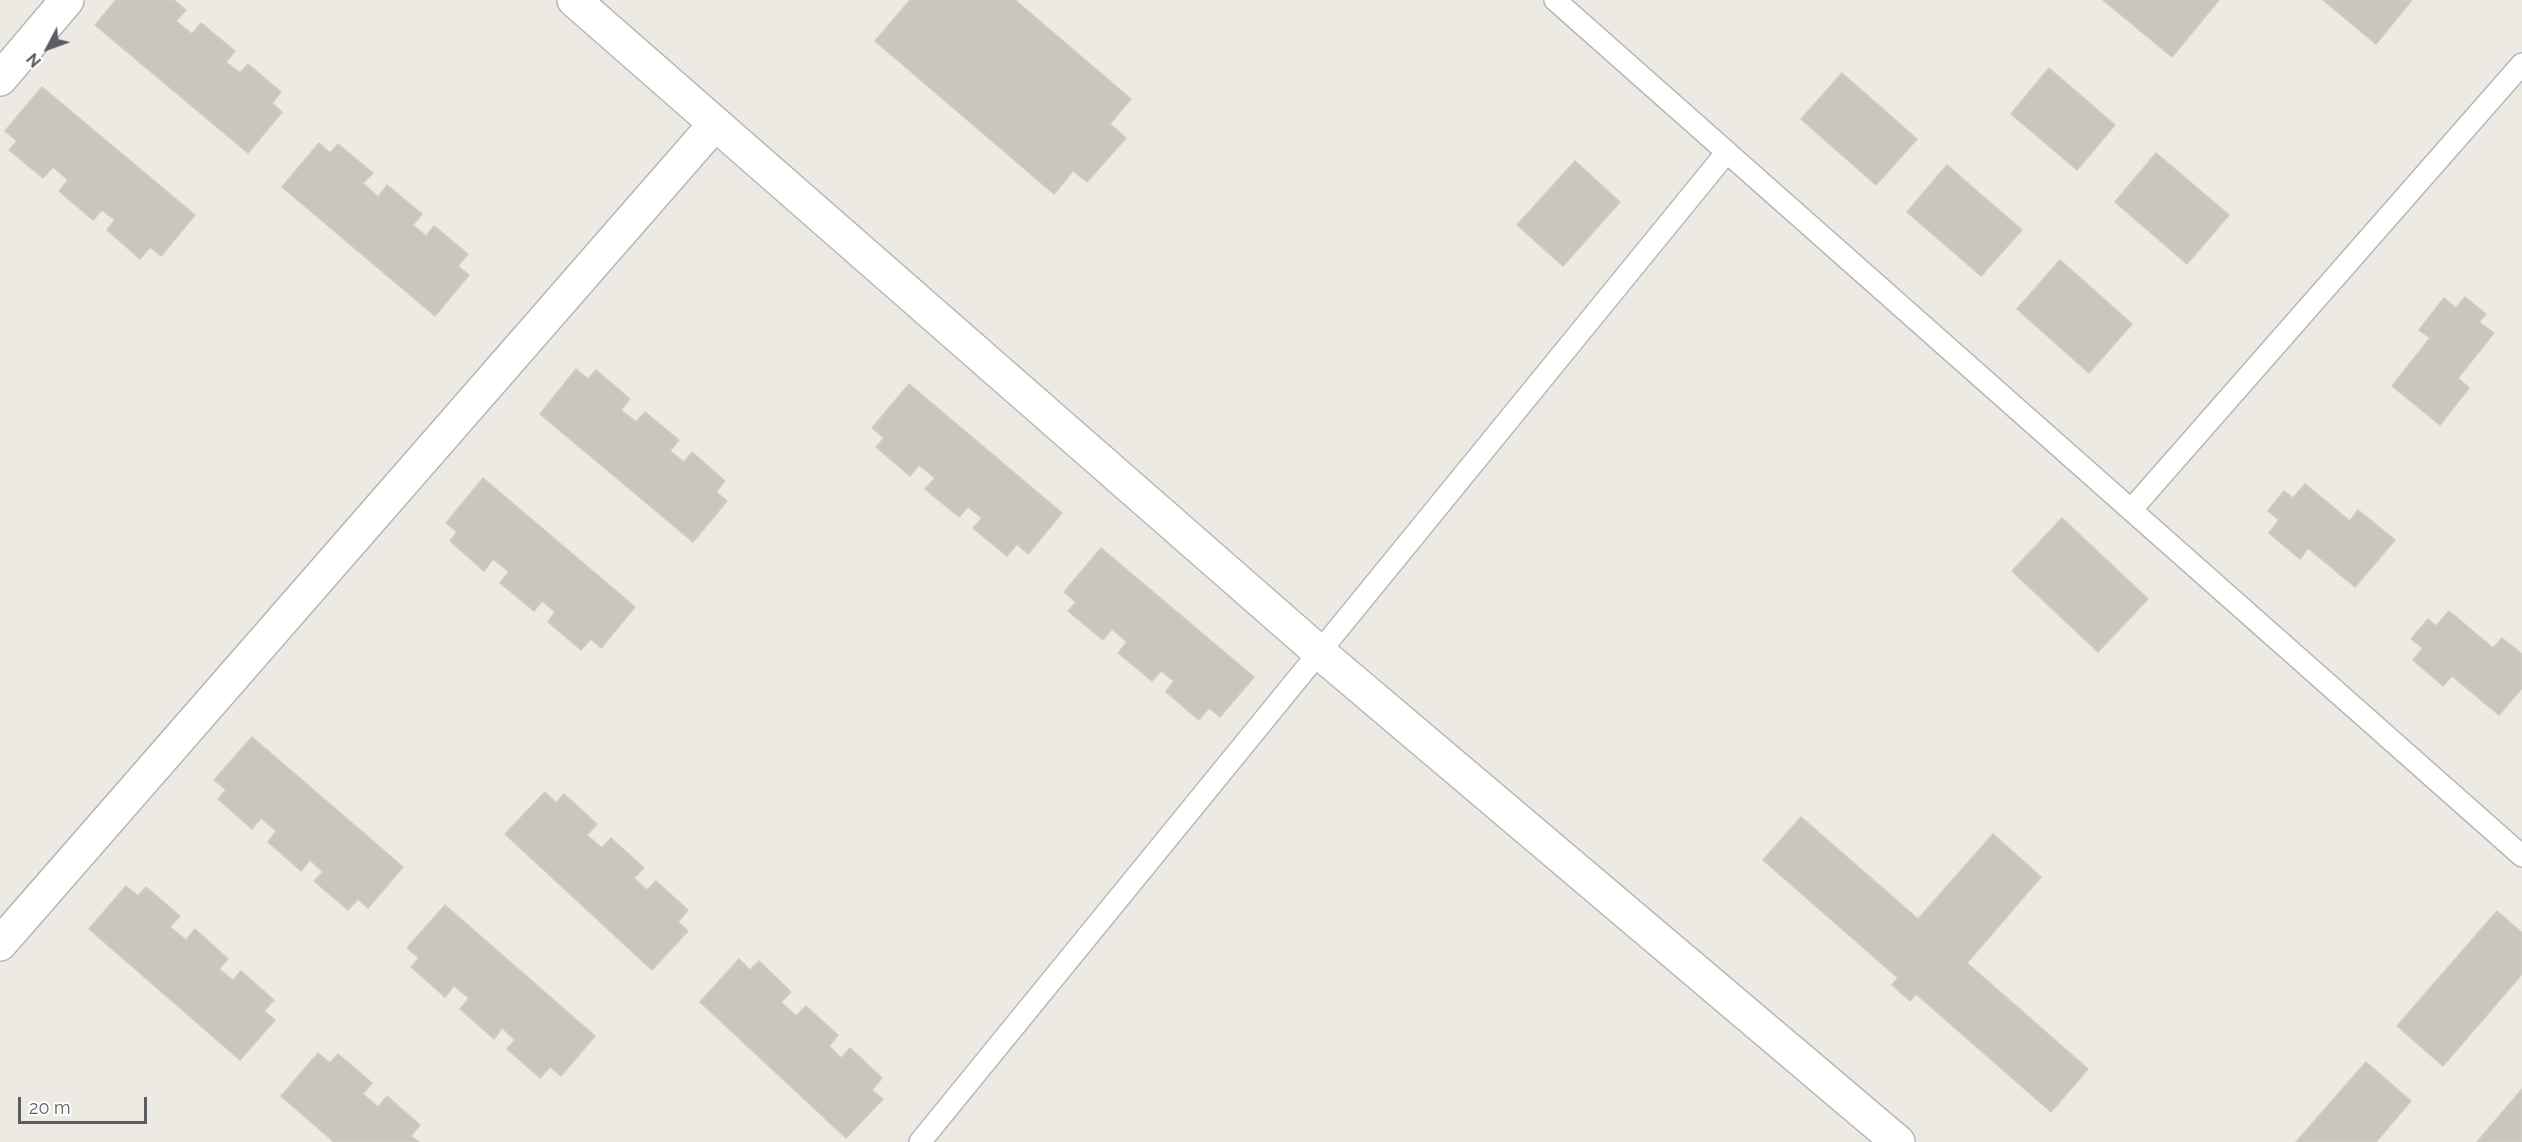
<!DOCTYPE html>
<style>
body{margin:0}
#map{position:relative;width:2522px;height:1142px;overflow:hidden;background:#eceae2;font-family:Raleway,sans-serif}
canvas{display:block}
.north{position:absolute;left:18px;top:18px;width:60px;height:60px;-webkit-text-stroke:4px #fff;paint-order:stroke;rotate:229deg;font-size:16px;font-weight:700;line-height:24px;text-align:center;color:#5a5d61}
.north::after{content:'';display:block;margin:auto;width:21px;height:27px;background:#5a5d61;clip-path:polygon(50% 0,100% 100%,50% 72%,0 100%)}
.scale{position:absolute;left:18px;top:1097px;width:129px;height:27px;box-sizing:border-box;border:3px solid #5a5d61;border-top:0;padding-left:8px;font-size:18px;line-height:21px;white-space:nowrap;color:#5a5d61;-webkit-text-stroke:4px #fff;paint-order:stroke}
</style>
<div id="map">
<canvas width="2522" height="1142"></canvas>
<div class="north">N</div>
<div class="scale">20 m</div>
</div>
<script>
const context = document.querySelector('canvas').getContext('2d');
context.lineJoin = 'round';
function paint(path, color) { context.fillStyle = color; context.fill(path, 'evenodd'); }
const shape = rows => new Path2D(rows.map(r => 'M' + r).join(''));
function trace(path, color, width, dash) { context.strokeStyle = color; context.lineWidth = width; context.lineCap = dash ? 'butt' : 'round'; context.setLineDash(dash || []); context.stroke(path); }
const building = shape([
 [116,0,174,0,186,10,176,21,192,34,201,23,235,51,226,62,240,73,248,64,281,92,272,103,282,112,248,153,95,25,116,0],
 [910,0,1015,0,1131,99,1110,124,1126,138,1087,182,1073,171,1054,194,875,41,910,0],
 [2103,0,2219,0,2172,57,2103,0],
 [2323,0,2412,0,2376,44,2323,0],
 [2049,68,2115,125,2077,170,2011,114,2049,68],
 [1842,73,1917,139,1876,185,1801,119,1842,73],
 [42,87,195,215,161,256,150,247,140,259,107,230,115,220,102,210,93,220,59,191,68,180,53,167,43,178,9,150,17,141,5,131,42,87],
 [319,143,330,153,338,144,373,173,363,183,378,197,387,185,422,214,413,225,426,236,434,226,468,254,458,266,469,275,435,316,282,187,319,143],
 [2156,153,2229,215,2187,264,2115,202,2156,153],
 [1575,161,1620,202,1563,266,1517,225,1575,161],
 [1947,165,2022,230,1981,276,1907,212,1947,165],
 [2060,260,2132,324,2089,373,2017,309,2060,260],
 [2465,297,2486,314,2479,322,2494,333,2458,378,2469,388,2440,425,2392,386,2430,338,2419,330,2444,298,2456,308,2465,297],
 [576,369,588,379,596,370,630,399,621,410,636,422,645,412,679,440,670,451,684,462,692,452,725,481,716,492,727,501,693,542,540,414,576,369],
 [909,384,1062,513,1028,554,1017,544,1007,556,973,528,982,518,968,507,959,517,925,489,935,478,919,465,910,476,876,447,884,438,872,428,909,384],
 [483,478,635,607,601,648,591,639,581,650,548,622,555,612,542,601,534,611,500,583,509,572,493,559,484,571,450,541,457,532,446,523,483,478],
 [2305,484,2350,521,2358,510,2395,540,2355,587,2308,548,2300,559,2269,533,2279,520,2268,511,2284,491,2293,498,2305,484],
 [2062,518,2148,599,2098,652,2012,571,2062,518],
 [1101,548,1254,677,1220,717,1209,708,1199,720,1166,692,1174,681,1161,671,1152,681,1118,653,1127,642,1112,629,1103,640,1068,611,1076,602,1064,592,1101,548],
 [2449,611,2493,648,2502,638,2522,654,2522,688,2499,715,2452,676,2443,686,2413,660,2423,648,2411,639,2428,619,2436,626,2449,611],
 [252,737,403,867,368,908,358,899,348,910,314,881,323,872,310,860,301,871,268,842,276,831,261,818,252,829,218,799,226,790,214,780,252,737],
 [545,792,556,803,564,794,597,824,587,835,602,848,611,838,644,868,634,878,647,890,656,881,688,910,678,922,688,931,652,970,505,834,545,792],
 [1801,817,1918,919,1993,834,2041,877,1967,963,2088,1069,2051,1112,1916,994,1910,1001,1892,985,1898,978,1763,860,1801,817],
 [126,886,138,896,146,887,180,916,170,927,186,940,195,929,228,959,219,969,233,980,241,971,274,1000,264,1011,275,1020,240,1060,89,929,126,886],
 [445,905,595,1036,561,1076,550,1067,540,1078,507,1049,515,1040,502,1028,494,1039,460,1009,469,998,454,986,445,997,411,967,419,958,407,948,445,905],
 [2497,911,2522,933,2522,974,2443,1066,2397,1026,2497,911],
 [739,959,750,970,759,961,791,992,781,1002,796,1016,806,1006,838,1035,829,1046,841,1058,850,1048,882,1078,872,1090,883,1099,846,1138,700,1002,739,959],
 [318,1053,330,1063,338,1054,372,1083,363,1094,378,1107,387,1096,420,1125,411,1136,419,1142,334,1142,281,1096,318,1053],
 [2366,1062,2411,1101,2376,1142,2296,1142,2366,1062],
 [2522,1089,2522,1142,2477,1142,2522,1089]
]);
const service = shape([
 [1555,0,2522,856],
 [2131,510,2522,64],
 [920,1142,1727,152]
]);
const minor = shape([
 [574,0,1319,652,1898,1142],
 [0,79,67,0],
 [0,944,715,124]
]);
paint(building, '#c9c6c0');
trace(building, '#cfcbc1', 1.5);
trace(service, '#b4b7bb', 24);
trace(minor, '#b4b7bb', 36);
trace(service, '#fff', 21);
trace(minor, '#fff', 33);
</script>
